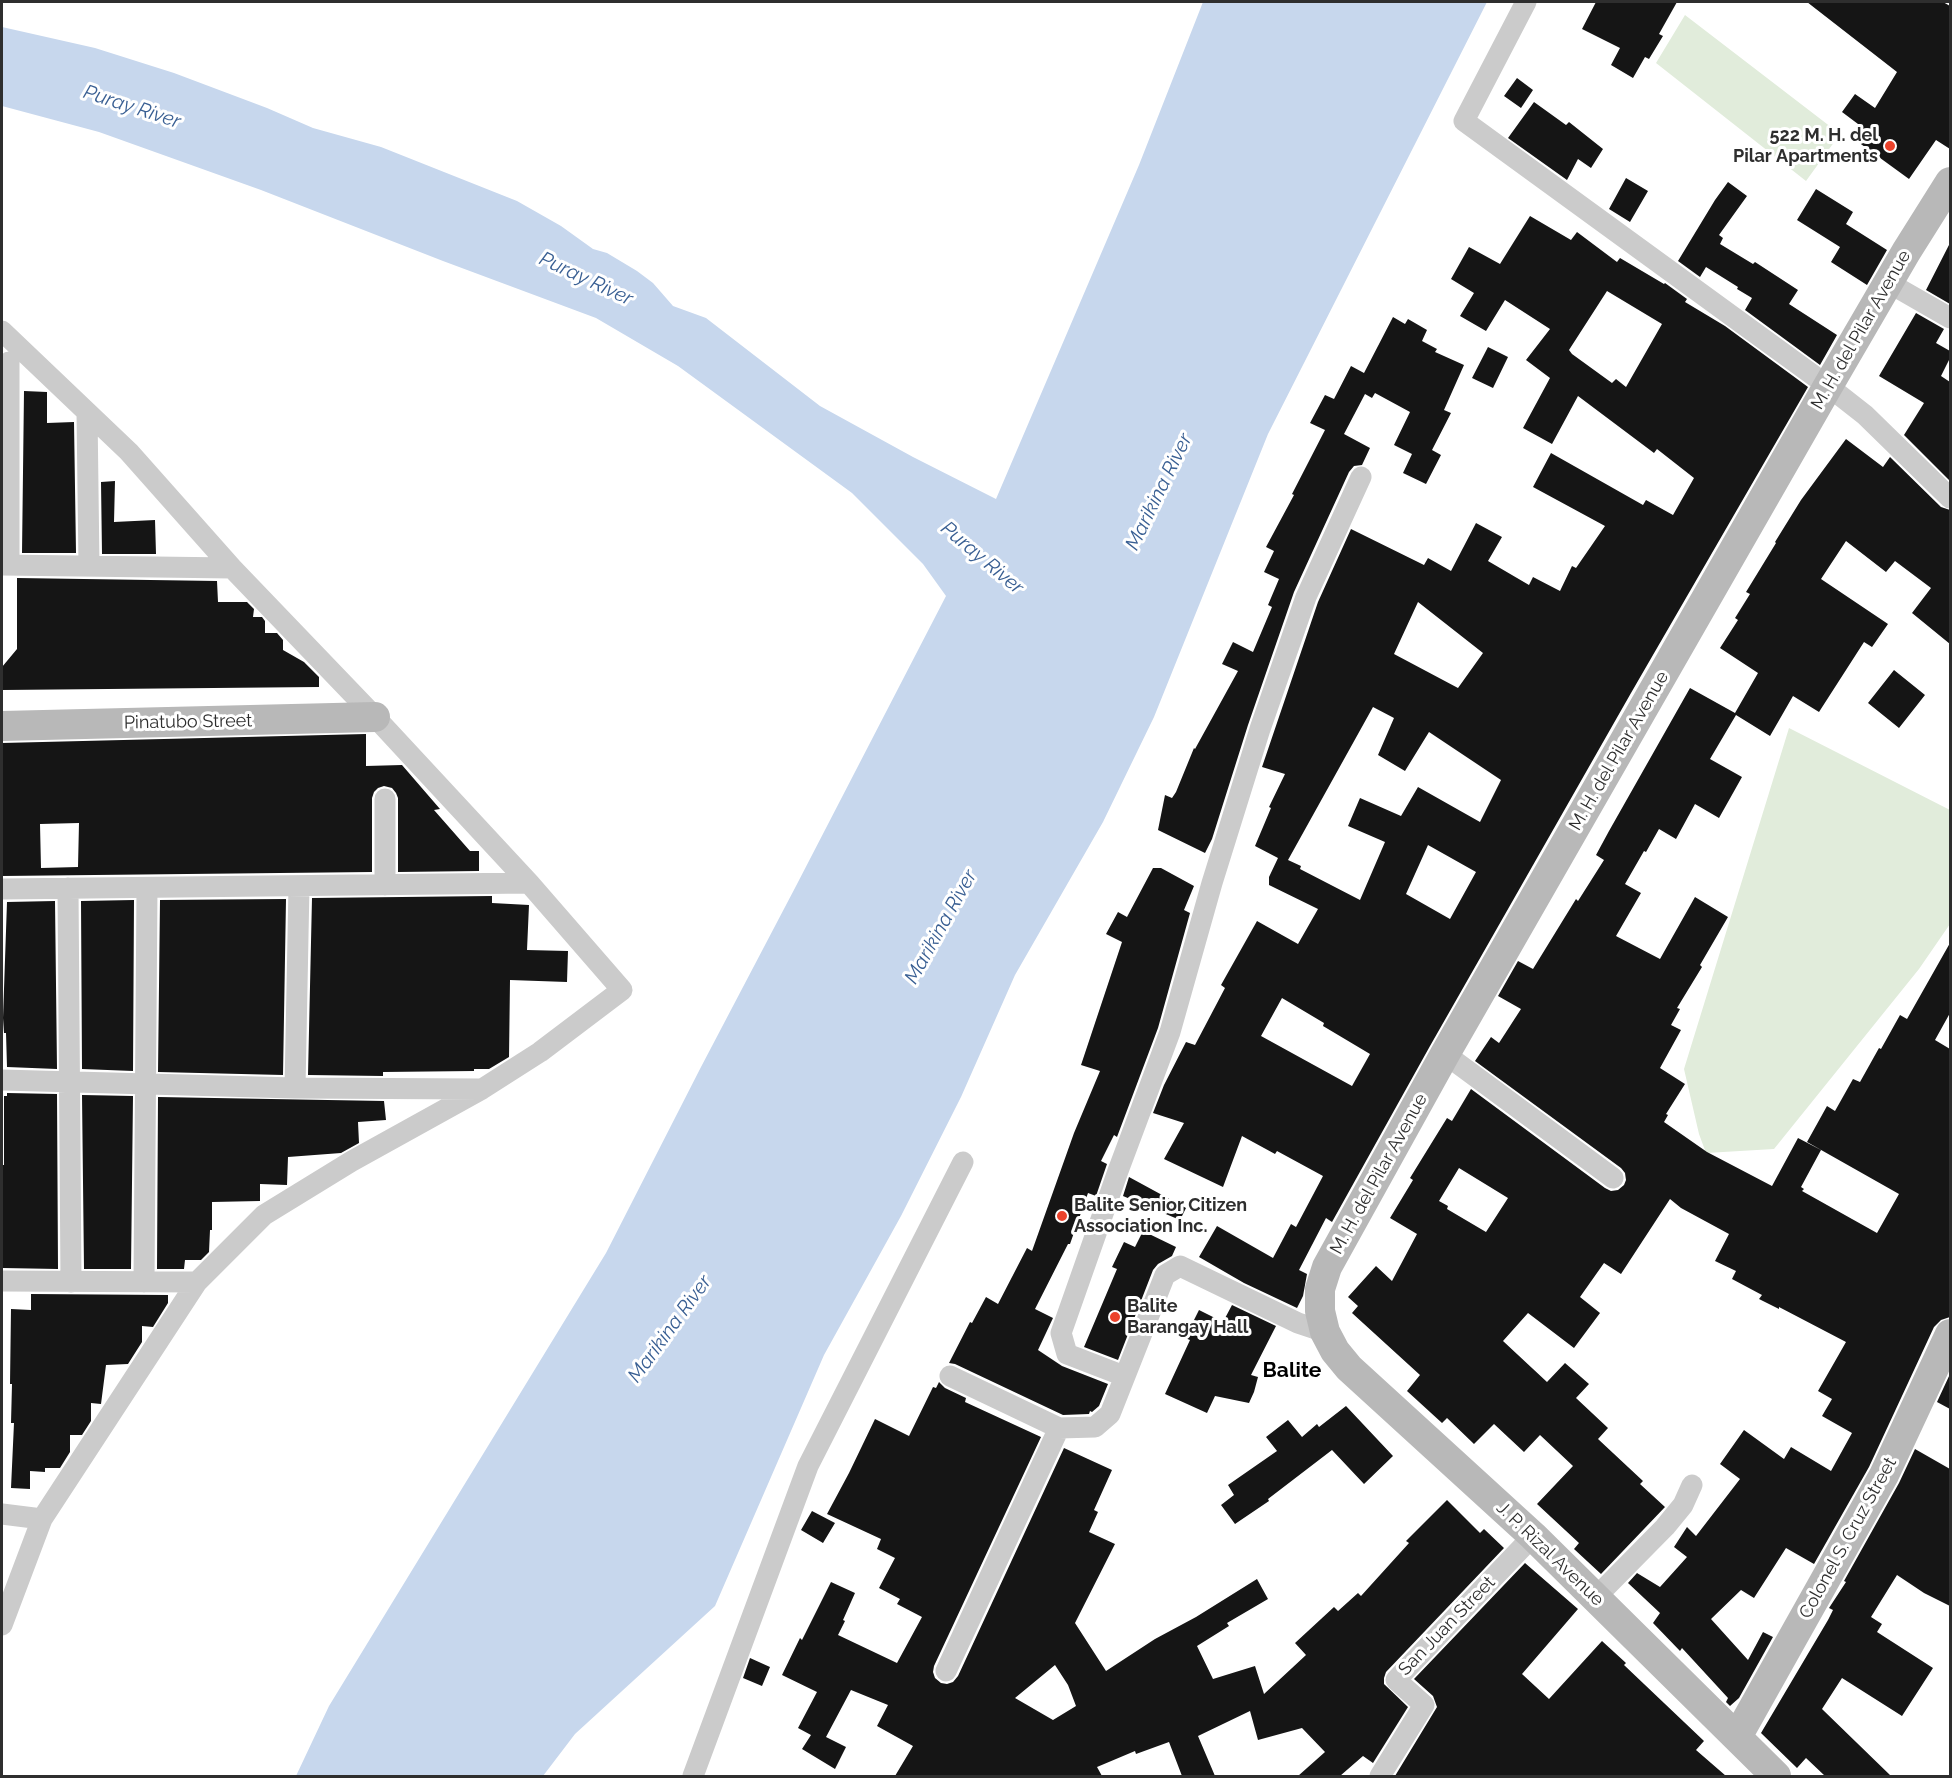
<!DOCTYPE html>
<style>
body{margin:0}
#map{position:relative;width:1952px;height:1778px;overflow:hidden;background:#fff;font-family:Raleway,sans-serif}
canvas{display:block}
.frame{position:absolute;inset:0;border:3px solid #2e2e2e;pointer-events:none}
</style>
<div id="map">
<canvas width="1952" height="1778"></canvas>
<div class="frame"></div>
</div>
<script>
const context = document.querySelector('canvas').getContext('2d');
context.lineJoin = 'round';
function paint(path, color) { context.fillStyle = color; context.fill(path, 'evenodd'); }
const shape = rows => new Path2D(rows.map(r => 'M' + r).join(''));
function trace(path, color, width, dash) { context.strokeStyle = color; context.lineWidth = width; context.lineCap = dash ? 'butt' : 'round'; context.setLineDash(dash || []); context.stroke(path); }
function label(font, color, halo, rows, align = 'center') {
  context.font = font + ' Raleway,sans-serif'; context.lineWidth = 6; context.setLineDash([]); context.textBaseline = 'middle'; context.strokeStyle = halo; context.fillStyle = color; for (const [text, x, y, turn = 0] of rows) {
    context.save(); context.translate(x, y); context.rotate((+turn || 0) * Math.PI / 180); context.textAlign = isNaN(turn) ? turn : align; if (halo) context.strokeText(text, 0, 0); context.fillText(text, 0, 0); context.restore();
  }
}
const green = shape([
 [1685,15,1840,134,1806,181,1656,63],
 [1789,728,1950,810,1950,924,1919,969,1774,1149,1706,1153,1699,1134,1684,1069]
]);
const water = shape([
 [1203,2,1487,2,1268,434,1154,717,1103,822,1015,975,961,1097,901,1216,824,1355,715,1606,575,1734,543,1776,296,1776,329,1706,606,1253,701,1067,796,886,946,596,923,564,852,493,678,366,596,318,443,261,261,190,99,132,2,106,2,27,95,48,174,73,267,108,313,128,381,147,517,201,561,226,593,249,607,253,637,271,653,283,673,306,706,318,820,406,913,457,996,499,1139,165]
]);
const building = shape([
 [1596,2,1677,2,1659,34,1663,36,1649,59,1645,57,1633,78,1611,65,1620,48,1582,29],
 [1807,2,1943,2,1950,6,1950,149,1936,140,1909,179,1854,139,1862,127,1842,112,1855,94,1875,108,1897,72],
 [1517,78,1533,90,1521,108,1504,96],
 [1534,102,1566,125,1569,122,1603,149,1591,168,1578,159,1567,180,1508,138],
 [1626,178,1648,191,1630,222,1609,209],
 [1728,182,1747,196,1719,235,1723,238,1720,244,1753,264,1755,262,1798,290,1789,304,1837,335,1820,365,1745,310,1752,298,1737,289,1738,287,1706,267,1700,277,1678,261,1715,200],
 [1816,189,1853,212,1846,224,1887,250,1867,285,1831,262,1840,247,1797,220],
 [1530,216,1571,240,1577,232,1617,262,1620,258,1664,284,1665,283,1687,299,1685,302,1725,326,1808,387,1631,693,1430,1046,1332,1222,1326,1218,1299,1270,1307,1274,1303,1296,1297,1308,1244,1283,1199,1257,1217,1226,1273,1258,1291,1224,1296,1227,1323,1176,1277,1151,1275,1154,1242,1136,1223,1187,1164,1159,1184,1123,1153,1113,1164,1085,1186,1042,1195,1045,1225,988,1221,985,1257,921,1298,944,1318,909,1269,885,1269,877,1278,858,1255,846,1271,808,1269,807,1285,774,1262,767,1318,602,1351,529,1424,565,1428,558,1451,571,1476,523,1502,537,1488,561,1529,585,1533,577,1560,591,1572,566,1576,568,1605,526,1533,487,1551,453,1643,505,1646,500,1673,515,1694,478,1657,449,1654,453,1578,396,1552,444,1523,428,1550,378,1526,360,1550,329,1505,300,1486,331,1460,316,1474,293,1451,279,1469,247,1500,264],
 [1607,291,1662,324,1626,387,1616,379,1612,383,1572,354,1569,350],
 [1418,602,1483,653,1458,688,1394,654],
 [1373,707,1394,718,1378,755,1405,771,1429,732,1501,780,1480,822,1418,787,1401,816,1360,798,1348,826,1385,842,1360,900,1300,869,1301,866,1288,860],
 [1428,845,1476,872,1450,919,1406,894],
 [1282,998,1324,1023,1323,1026,1370,1054,1352,1086,1261,1036],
 [1950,243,1950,304,1926,290],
 [1916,313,1944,329,1936,343,1950,351,1950,358,1941,376,1950,382,1950,481,1904,435,1924,403,1879,376],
 [1393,317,1405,324,1408,319,1427,330,1422,341,1437,349,1435,352,1464,365,1444,410,1451,413,1432,450,1441,455,1426,484,1403,473,1412,454,1394,445,1410,412,1375,393,1372,398,1365,394,1344,434,1370,448,1362,465,1354,466,1349,472,1294,592,1248,725,1212,839,1205,853,1158,830,1165,795,1172,798,1176,792,1194,748,1195,749,1238,671,1222,664,1233,642,1253,652,1272,607,1268,605,1279,579,1264,572,1274,551,1266,547,1294,495,1292,494,1325,430,1310,423,1325,395,1334,399,1351,366,1364,373],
 [1488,347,1508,357,1493,388,1472,378],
 [24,391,47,392,47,423,74,422,76,553,22,553],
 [1846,439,1883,467,1890,457,1941,507,1950,510,1950,644,1912,613,1931,588,1895,561,1886,572,1846,541,1821,579,1888,624,1872,647,1864,642,1819,712,1793,696,1770,736,1736,715,1710,759,1742,777,1719,818,1695,804,1676,839,1659,829,1646,852,1644,851,1625,884,1641,893,1616,936,1660,959,1695,897,1728,917,1700,965,1702,967,1677,1008,1680,1009,1671,1025,1681,1030,1660,1068,1685,1084,1666,1114,1668,1115,1664,1122,1707,1152,1772,1186,1798,1138,1821,1150,1801,1187,1804,1189,1802,1191,1877,1233,1899,1194,1807,1142,1827,1106,1835,1111,1853,1079,1860,1082,1879,1048,1881,1049,1900,1015,1907,1019,1950,943,1950,1013,1935,1040,1950,1049,1950,1317,1941,1320,1934,1327,1869,1467,1814,1564,1786,1548,1754,1598,1741,1590,1711,1619,1748,1660,1763,1632,1773,1637,1739,1698,1730,1706,1726,1702,1728,1698,1682,1648,1680,1651,1653,1623,1660,1613,1628,1583,1637,1573,1660,1587,1687,1557,1674,1547,1687,1527,1696,1536,1740,1479,1720,1464,1744,1430,1784,1459,1791,1447,1831,1471,1852,1433,1822,1416,1832,1399,1818,1391,1846,1342,1779,1307,1779,1309,1759,1299,1762,1295,1732,1279,1736,1271,1715,1261,1729,1234,1681,1208,1670,1199,1621,1274,1604,1263,1580,1297,1600,1313,1574,1348,1528,1313,1503,1341,1547,1382,1565,1363,1589,1384,1576,1398,1608,1428,1598,1439,1643,1481,1640,1484,1665,1507,1601,1574,1574,1549,1579,1543,1537,1504,1573,1466,1540,1435,1524,1452,1494,1424,1474,1444,1447,1418,1442,1423,1407,1391,1420,1375,1352,1313,1358,1306,1348,1297,1376,1266,1392,1281,1417,1234,1390,1218,1413,1180,1410,1178,1447,1118,1452,1121,1471,1089,1605,1188,1611,1191,1618,1190,1624,1185,1626,1180,1625,1173,1621,1168,1475,1061,1491,1037,1499,1043,1521,1009,1498,996,1518,961,1533,969,1576,899,1578,901,1604,860,1596,855,1609,831,1690,688,1735,713,1758,673,1720,648,1738,620,1735,618,1750,594,1746,592,1776,543,1775,542,1801,500],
 [1459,1168,1508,1198,1486,1232,1447,1209,1448,1206,1439,1201],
 [115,481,114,522,155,520,156,554,102,554,101,482],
 [17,578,217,581,218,602,247,602,254,609,253,617,262,617,265,621,265,633,277,633,283,640,283,650,304,662,319,677,319,687,2,690,2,667,17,649],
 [1894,670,1925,695,1899,728,1868,703],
 [366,734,366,766,402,765,440,809,434,810,470,851,479,851,479,871,398,872,398,798,396,793,392,788,384,786,378,788,374,792,372,798,372,872,2,876,2,743],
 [79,823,78,867,41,868,40,824],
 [1153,868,1161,868,1194,886,1184,910,1190,913,1158,1028,1117,1137,1114,1135,1101,1161,1107,1164,1096,1196,1088,1193,1070,1244,1068,1244,1035,1309,1053,1318,1038,1350,1062,1366,1108,1384,1099,1406,1092,1412,1090,1411,1089,1414,1063,1415,955,1364,949,1363,970,1322,972,1323,986,1297,998,1304,1027,1248,1032,1251,1074,1133,1100,1071,1081,1065,1122,942,1106,934,1118,912,1127,917],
 [492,896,492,903,529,905,527,950,568,951,567,982,510,980,509,1057,489,1069,474,1069,474,1071,383,1072,383,1076,308,1075,312,898],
 [286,899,283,1075,158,1072,160,900],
 [134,900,133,1071,82,1069,81,901],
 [55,901,57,1069,7,1067,6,1033,4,1033,3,1018,7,902],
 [7,1093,57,1094,58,1269,3,1268,2,1165,4,1165,4,1096,7,1096],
 [82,1095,133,1096,131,1269,84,1269],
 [158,1097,384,1101,386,1120,358,1122,359,1143,341,1153,288,1157,287,1185,260,1184,260,1201,212,1202,212,1230,210,1230,209,1252,201,1260,185,1260,184,1269,157,1269],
 [1129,1177,1186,1208,1180,1220,1123,1196],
 [1143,1231,1176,1247,1172,1256,1158,1264,1153,1270,1118,1360,1084,1347,1117,1269,1112,1267,1124,1242,1135,1247],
 [31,1294,168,1295,168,1303,153,1327,142,1326,142,1342,128,1364,106,1365,101,1404,91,1403,91,1421,82,1435,70,1435,70,1452,60,1468,45,1468,45,1472,30,1471,30,1489,11,1488,14,1423,11,1423,12,1384,10,1384,11,1309,31,1310],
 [1232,1305,1276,1326,1251,1375,1258,1377,1254,1392,1249,1403,1215,1396,1207,1413,1165,1394,1190,1340,1185,1338,1199,1310,1223,1322],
 [1950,1374,1950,1409,1937,1402],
 [939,1382,945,1388,966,1398,965,1402,1041,1437,934,1666,933,1672,935,1678,941,1683,947,1684,953,1682,958,1676,1064,1448,1112,1470,1094,1510,1098,1512,1089,1532,1115,1544,1075,1623,1106,1671,1155,1639,1196,1617,1257,1579,1268,1599,1227,1623,1229,1626,1197,1646,1213,1679,1255,1666,1264,1694,1306,1655,1295,1643,1334,1607,1338,1611,1358,1593,1361,1596,1409,1543,1406,1541,1447,1500,1480,1533,1484,1529,1504,1548,1386,1672,1384,1678,1384,1684,1408,1707,1373,1763,1363,1756,1340,1776,1298,1776,1325,1752,1302,1728,1258,1740,1250,1711,1198,1736,1215,1776,1182,1776,1169,1742,1136,1754,1135,1751,1097,1767,1102,1776,895,1776,913,1746,877,1726,888,1705,851,1690,826,1737,846,1747,835,1769,802,1749,811,1735,798,1728,817,1692,782,1675,800,1638,802,1640,831,1582,855,1593,843,1620,845,1621,838,1635,897,1663,922,1617,897,1604,900,1599,879,1588,895,1558,877,1549,881,1539,827,1514,849,1473,875,1419,909,1436,933,1387,936,1388],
 [1055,1665,1068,1685,1076,1706,1053,1720,1015,1698],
 [1346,1406,1393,1456,1364,1484,1332,1450,1268,1499,1269,1501,1235,1524,1221,1505,1234,1495,1228,1485,1277,1451,1266,1437,1288,1420,1302,1437,1317,1424,1319,1427],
 [1915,1449,1950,1469,1950,1606,1924,1593,1897,1575,1871,1617,1882,1624,1877,1632,1933,1668,1902,1716,1842,1678,1822,1709,1891,1776,1825,1776,1806,1758,1797,1768,1761,1733,1828,1620,1833,1610,1829,1608,1846,1582,1844,1581,1899,1483],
 [812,1511,835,1523,823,1543,801,1530],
 [1525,1563,1578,1609,1522,1674,1549,1699,1602,1641,1626,1663,1624,1665,1704,1741,1696,1750,1726,1776,1395,1776,1437,1707,1433,1696,1414,1679],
 [750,1658,770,1667,762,1686,743,1678]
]);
const street = shape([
 [1526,2,1464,121,1828,386,1865,415,1950,498],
 [1889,283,1950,318],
 [2,331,129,452,232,568,375,717,529,883,622,990,540,1052,482,1089,352,1161,264,1215,197,1282,42,1519,2,1625],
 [9,362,9,565],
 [87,412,89,566],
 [2,565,232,568],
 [385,799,385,885],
 [68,888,71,1282],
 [2,889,529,883],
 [1445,1054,1613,1178],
 [2,1080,295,1088,481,1089],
 [295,1088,299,886],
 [2,1281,197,1282],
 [144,1282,147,888],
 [950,1376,1059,1428,1095,1427,1110,1414,1165,1275,1180,1266,1298,1323,1325,1332],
 [1124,1376,1067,1354,1061,1333,1118,1171,1170,1032,1212,883,1260,729,1306,597,1361,477],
 [2,1514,42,1519],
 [1596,1597,1665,1527,1683,1505,1692,1485],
 [946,1671,1059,1428],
 [693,1776,808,1466,963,1162],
 [1380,1776,1424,1705,1396,1680,1533,1536]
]);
const secondary = shape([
 [2,726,375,717],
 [1737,1737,1884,1475,1950,1334],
 [1776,1776,1533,1536,1349,1368,1335,1351,1325,1332,1320,1311,1320,1289,1327,1267,1445,1054,1828,386,1906,252,1950,182]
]);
const markers = [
 [1890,146,6,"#eb422b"],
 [1062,1216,6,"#eb422b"],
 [1115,1317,6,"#eb422b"]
];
const poiNames = [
 ["522 M. H. del",1878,136,"right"],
 ["Pilar Apartments",1878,157,"right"],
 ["Balite Senior Citizen",1074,1206],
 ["Association Inc.",1074,1227],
 ["Balite",1127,1307],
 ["Barangay Hall",1127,1328]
];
const streetNames = [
 ["M. H. del Pilar Avenue",1861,330,-60],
 ["Pinatubo Street",188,722,-1],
 ["M. H. del Pilar Avenue",1619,751,-60],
 ["M. H. del Pilar Avenue",1379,1174,-61],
 ["Colonel S. Cruz Street",1848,1538,-61],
 ["J. P. Rizal Avenue",1550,1554,44],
 ["San Juan Street",1447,1626,-46]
];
const waterNames = [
 ["Puray River",132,107,18],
 ["Puray River",586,279,25],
 ["Marikina River",1159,492,-64],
 ["Puray River",982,558,40],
 ["Marikina River",941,927,-61],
 ["Marikina River",670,1329,-54]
];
const quarterNames = [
 ["Balite",1292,1371]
];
paint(green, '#e1ecdb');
paint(water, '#c7d7ed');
paint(building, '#151515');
trace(street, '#cbcbcb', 21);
trace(secondary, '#b8b8b8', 30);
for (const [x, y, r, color] of markers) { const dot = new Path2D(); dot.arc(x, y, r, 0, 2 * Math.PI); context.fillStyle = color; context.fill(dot); trace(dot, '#fff', 2); }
label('bold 18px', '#2e2e2e', '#fff', poiNames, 'left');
label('18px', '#2e2e2e', '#fff', streetNames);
label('italic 20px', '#395f93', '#fff', waterNames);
label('bold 21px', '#000', '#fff', quarterNames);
</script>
